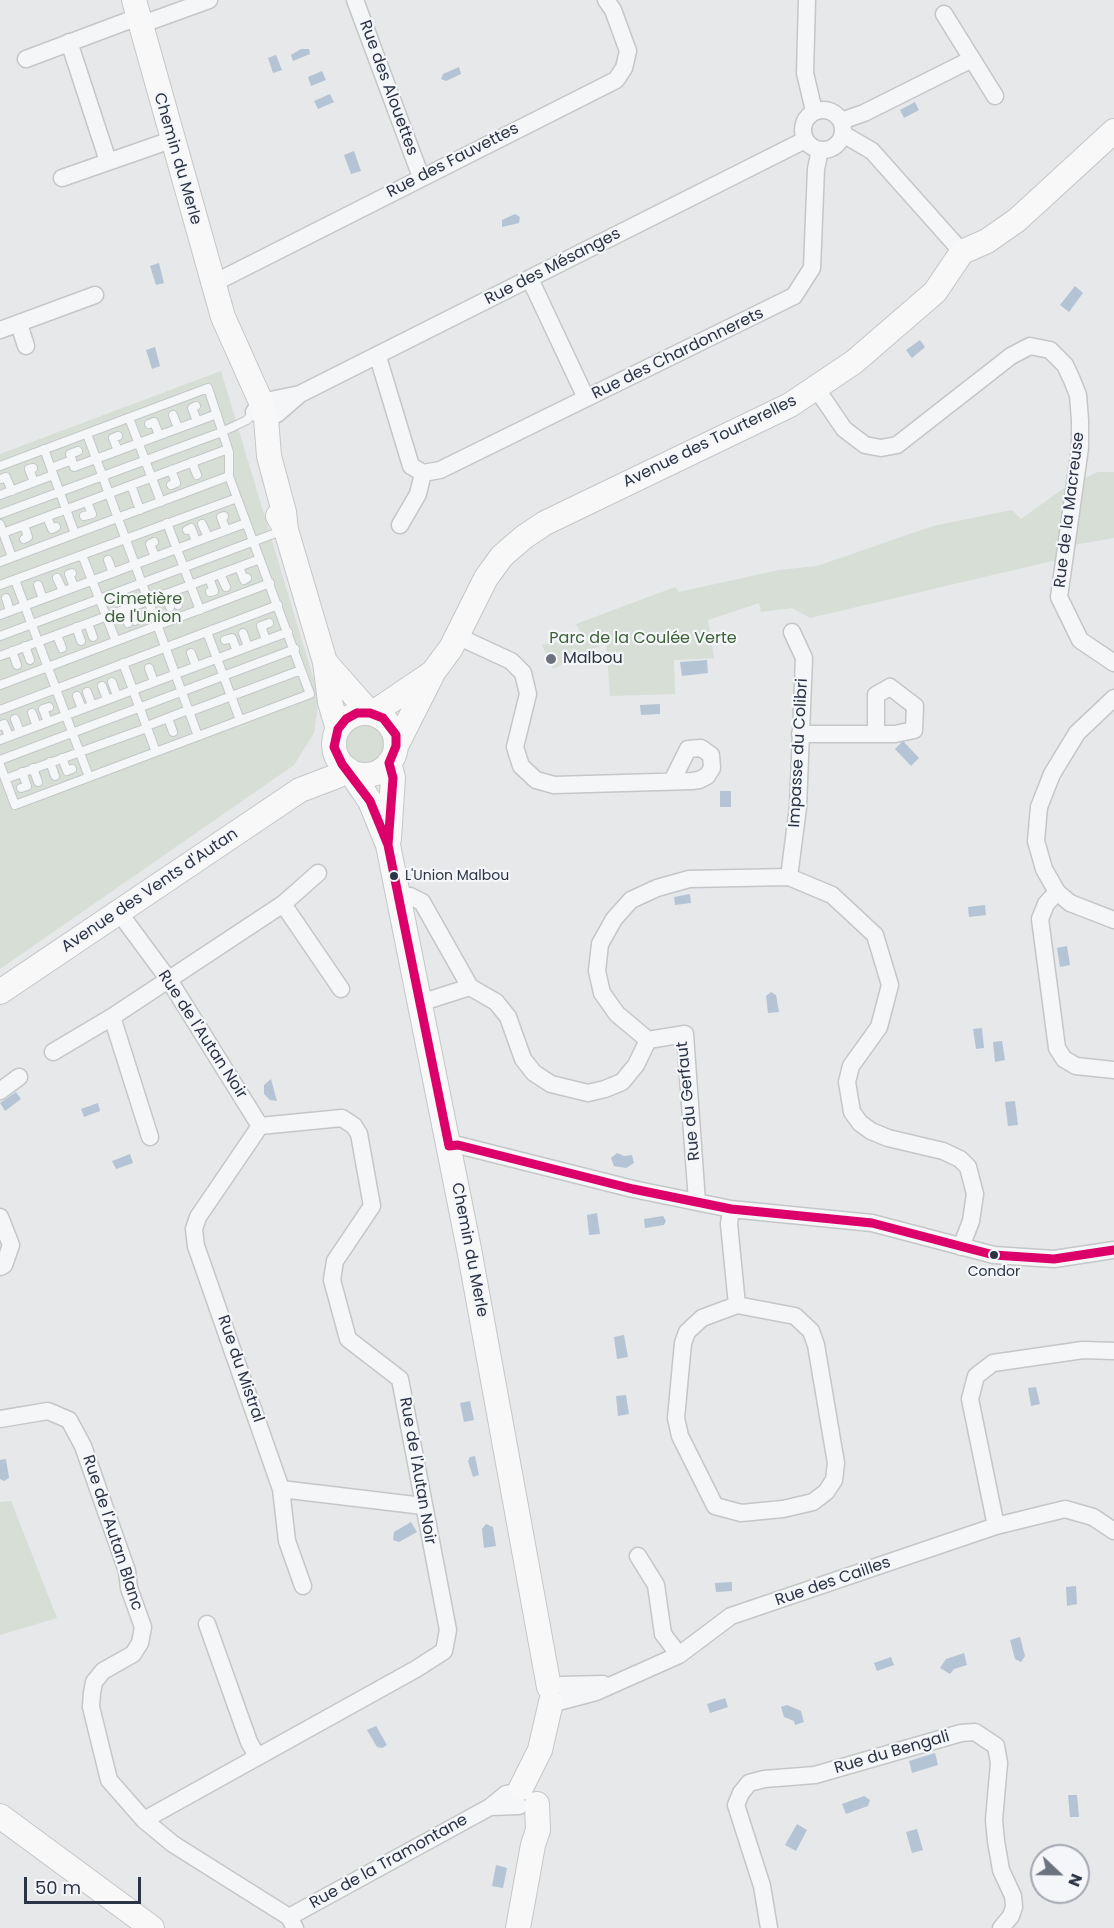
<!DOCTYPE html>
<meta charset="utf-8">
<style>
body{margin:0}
#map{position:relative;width:1114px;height:1928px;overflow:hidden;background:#e6e8ea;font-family:Poppins,sans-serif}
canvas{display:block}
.north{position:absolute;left:1030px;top:1844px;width:60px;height:60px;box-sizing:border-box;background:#f4f6f9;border:2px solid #a4a8b1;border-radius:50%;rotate:112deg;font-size:16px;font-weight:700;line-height:24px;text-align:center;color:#2b3445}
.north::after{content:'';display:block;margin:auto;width:21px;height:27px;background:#6c737f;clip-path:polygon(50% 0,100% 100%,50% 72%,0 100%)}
.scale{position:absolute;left:24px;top:1877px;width:117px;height:27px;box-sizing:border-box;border:3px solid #2b3445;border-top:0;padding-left:8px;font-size:18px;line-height:21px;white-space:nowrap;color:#2b3445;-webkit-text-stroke:4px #f4f6f9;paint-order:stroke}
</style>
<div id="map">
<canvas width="1114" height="1928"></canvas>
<div class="north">N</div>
<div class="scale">50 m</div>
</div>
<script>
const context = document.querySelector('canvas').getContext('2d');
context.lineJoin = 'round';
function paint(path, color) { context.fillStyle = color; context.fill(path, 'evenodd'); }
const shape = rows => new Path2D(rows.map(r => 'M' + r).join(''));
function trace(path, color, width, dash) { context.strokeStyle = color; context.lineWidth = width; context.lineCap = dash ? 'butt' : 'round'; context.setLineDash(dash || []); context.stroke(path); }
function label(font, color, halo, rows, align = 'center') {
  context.font = font + ' Poppins,sans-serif'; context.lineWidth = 4.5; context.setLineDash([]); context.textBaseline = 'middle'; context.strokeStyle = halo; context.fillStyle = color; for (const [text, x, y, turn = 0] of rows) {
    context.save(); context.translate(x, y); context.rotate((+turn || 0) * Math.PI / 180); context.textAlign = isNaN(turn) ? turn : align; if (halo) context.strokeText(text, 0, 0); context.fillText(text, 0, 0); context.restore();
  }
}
const green = shape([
 [221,371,319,697,314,733,294,765,0,969,0,454],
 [1098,472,1114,472,1114,538,1074,545,1072,559,1052,561,810,618,792,608,761,612,759,603,708,620,714,658,674,660,675,694,610,696,606,643,553,669,542,645,558,642,580,632,576,624,675,587,679,592,779,570,817,566,933,526,1012,510,1021,519,1064,488],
 '342 745a23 23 0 1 1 46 0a23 23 0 1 1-46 0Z',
 [11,1501,57,1618,0,1635,0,1502]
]);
const water = shape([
 [301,49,309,49,310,54,293,61,291,55],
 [276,55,282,70,273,73,268,58],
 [459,67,461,74,446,81,441,79,443,74],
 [322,71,326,80,311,86,308,77],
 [330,94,334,102,318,109,314,101],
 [915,102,919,110,904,118,900,110],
 [354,151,361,171,351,174,344,155],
 [515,214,520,217,519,223,502,227,502,220],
 [159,263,164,283,156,285,150,266],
 [1075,286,1083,293,1069,312,1060,305],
 [920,340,925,347,912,358,906,350],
 [155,347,160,366,152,369,146,350],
 [707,660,708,673,682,676,680,662],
 [660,704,660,714,641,715,640,705],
 [903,741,919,758,911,766,895,749],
 [720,791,731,791,731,807,720,807],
 [690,894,691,903,675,905,674,897],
 [985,905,986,915,969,917,968,907],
 [1067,946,1070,965,1060,967,1057,948],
 [771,992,776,995,779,1012,768,1013,766,996],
 [982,1028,984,1048,976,1049,973,1029],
 [1002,1041,1005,1060,995,1062,993,1042],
 [271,1079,277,1101,270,1100,264,1094,264,1085],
 [16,1092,21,1099,5,1111,0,1103],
 [1015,1101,1018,1125,1008,1126,1005,1102],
 [98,1103,100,1111,84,1117,81,1109],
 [617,1153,624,1156,632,1155,634,1163,626,1168,614,1166,611,1158],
 [130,1154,133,1163,116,1169,112,1161],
 [597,1213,600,1234,589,1235,587,1215],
 [663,1216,666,1221,664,1225,645,1228,644,1219],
 [624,1335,628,1357,617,1359,614,1337],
 [1036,1387,1040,1404,1031,1406,1028,1388],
 [626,1395,629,1414,618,1416,616,1396],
 [470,1401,474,1420,464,1422,460,1403],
 [475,1456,479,1475,473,1477,468,1461,470,1457],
 [6,1459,9,1478,4,1481,0,1479,0,1460],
 [411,1522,417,1532,399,1542,393,1540,394,1532],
 [486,1524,493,1527,496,1546,484,1548,482,1529],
 [732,1582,732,1591,716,1592,715,1583],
 [1076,1586,1077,1604,1067,1606,1066,1587],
 [1020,1637,1025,1656,1021,1662,1015,1659,1010,1640],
 [964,1653,967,1665,954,1669,950,1674,940,1668,946,1659],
 [891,1657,894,1665,877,1671,874,1663],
 [725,1698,728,1707,710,1713,707,1704],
 [787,1705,801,1711,804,1722,795,1725,794,1721,784,1717,781,1707],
 [376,1726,387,1745,382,1748,377,1747,367,1730],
 [935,1753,938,1765,912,1773,909,1761],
 [1068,1795,1077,1795,1079,1817,1070,1817],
 [864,1796,870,1800,868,1806,846,1814,842,1804],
 [797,1824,807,1830,796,1851,785,1845],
 [917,1829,923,1850,912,1853,906,1832],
 [496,1865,507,1868,503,1888,492,1886]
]);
const lane = shape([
 [196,406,192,408,197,421],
 [173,415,178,428],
 [129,418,161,502],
 [149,424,154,422,159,435],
 [87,434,198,736],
 [44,449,75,534],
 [78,451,70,454,74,467,217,414],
 [118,451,113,438,118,436],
 [192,462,197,475],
 [0,466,208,388,229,452,229,476,0,562],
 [33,468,29,469,34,482],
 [51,468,72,460],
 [171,470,176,483,171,485],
 [229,476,237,498],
 [1,479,6,477,12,491],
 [131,485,140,510],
 [0,495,53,475],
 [0,514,222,432,247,420,254,412],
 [84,516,92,514,87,502],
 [224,516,221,517,226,530],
 [47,517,52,529,56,527],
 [167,523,200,610],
 [0,524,12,557],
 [202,524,208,537],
 [24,525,28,537,24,539],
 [187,530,191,528,196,541],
 [3,533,228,449],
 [154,542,150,544,155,557],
 [82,555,116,641],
 [108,560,113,573],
 [239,567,244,580,247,578],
 [72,573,69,574,74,587],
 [220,574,226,587],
 [57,578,63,591],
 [209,578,214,591,210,592],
 [15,580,89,777],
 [0,585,237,498,310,694,15,805,0,765],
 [38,585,43,599],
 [172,592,178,605],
 [165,594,170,607],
 [6,598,10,611],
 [130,607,135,621],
 [123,610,128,623],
 [0,615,246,523],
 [88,623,93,637],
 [76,627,81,641],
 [207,632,240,720],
 [243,633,248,647],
 [57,635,62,648],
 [0,636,284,530],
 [225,640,232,638,237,651],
 [266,640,261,626,269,623],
 [25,646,30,660],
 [12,651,17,665],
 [191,653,196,666],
 [0,656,260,559],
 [123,663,156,752],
 [149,668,154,682],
 [112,682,117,696],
 [0,685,270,583],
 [102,686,107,699],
 [87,692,92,705],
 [77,696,82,709],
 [0,710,278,605],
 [189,712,301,670],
 [32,713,37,726],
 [168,718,173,732],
 [15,719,20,732],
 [48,722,43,709,49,707],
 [0,726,4,724,9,736],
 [147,726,188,710],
 [0,740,288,632],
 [62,758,67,771,72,769],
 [0,760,295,649],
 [50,762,55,776],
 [33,768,38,782],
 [5,779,147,728],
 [21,788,27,786,22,772]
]);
const street = shape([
 [355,0,421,177],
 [807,0,805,73,814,111],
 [944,14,995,96],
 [140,25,209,0],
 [69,42,108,161],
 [26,59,138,17],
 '803 130a20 20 0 1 1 40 0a20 20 0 1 1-40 0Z',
 [841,121,864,113,970,60],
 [843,134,872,151,962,252],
 [62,178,171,140],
 [530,279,586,398],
 [212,284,616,80,624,68,628,51,613,10,606,0],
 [19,324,26,346],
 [0,330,95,295],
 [378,357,411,466,423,473,440,470,794,296,812,268,816,169,820,150],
 [816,388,844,429,865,445,881,448,897,445,1011,356,1030,346,1050,350,1065,365,1072,380,1078,395,1080,420,1080,448,1059,597,1080,640,1114,663],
 [300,394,261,402,254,412,266,418,277,414,300,394,805,140],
 [400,525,418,494,423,473],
 [457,636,511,661,523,673,528,694,515,747,521,766,536,780,554,785,692,781,699,780,707,776,712,768,711,755,701,748,688,749,672,781],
 [1114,698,1077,733,1052,774,1039,807,1036,841,1044,869,1057,892,1070,903,1114,920],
 [800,734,895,734,914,730,915,706,890,687,876,695,876,734],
 [789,877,798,807,804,658,792,632],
 [1057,892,1046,904,1040,919,1057,1048,1064,1059,1076,1066,1114,1070],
 [398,897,410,896,422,902,470,987,496,1002,508,1017,523,1059,534,1073,551,1084,588,1093,605,1089,622,1082,636,1065,648,1040,617,1014,602,993,597,971,600,944,614,919,631,900,657,888,689,879,789,877,832,895,875,935,890,985,879,1027,851,1066,847,1082,852,1112,860,1123,871,1131,888,1138,943,1151,960,1159,968,1167,975,1194,971,1221,961,1247],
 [283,904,341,989],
 [118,911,169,980,260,1126,342,1118,354,1126,359,1134,372,1206,335,1261,332,1280,348,1339,400,1379,448,1630,444,1651,416,1669,144,1820],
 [420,1003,470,987],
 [648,1040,685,1034,697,1202],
 [53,1052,112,1017],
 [0,1091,19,1077],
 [260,1126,198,1217,194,1229,196,1246,281,1489,423,1506],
 [150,1137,112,1017,283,904,318,873],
 [449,1146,458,1145,633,1189,731,1209,872,1223,994,1255,1054,1259,1114,1250],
 [731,1209,729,1224,737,1305,702,1318,687,1332,683,1343,676,1418,680,1436,715,1506,741,1513,783,1509,813,1502,826,1492,834,1480,836,1463,816,1345,811,1331,795,1316,737,1305],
 [0,1217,11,1245,4,1265,0,1267],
 [0,1419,48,1411,69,1420,83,1446,127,1571,129,1588,143,1627,140,1643,133,1654,103,1671,94,1682,92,1693,91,1707,109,1780,144,1820,173,1844,289,1917,295,1928],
 [281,1489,287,1541,303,1586],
 [996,1526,970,1399,976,1376,993,1363,1083,1350,1114,1351],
 [638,1556,656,1585,663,1634,679,1655],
 [207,1624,249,1742,257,1756],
 [561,1685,603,1684],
 [562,1701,596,1692,679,1655,731,1616,996,1526,1065,1509,1093,1517,1114,1531],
 [490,1807,519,1806],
 [289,1917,490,1807,506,1794,518,1792],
 [769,1928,762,1886,736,1805,741,1793,749,1783,764,1779,815,1775,961,1733,975,1732,996,1746,999,1763,994,1820,996,1841,1001,1870,1013,1896,1014,1907,1011,1916,1001,1928]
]);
const secondary = shape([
 [134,0,223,317,261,402,266,418,269,456,284,512,286,530],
 [278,516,286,530,325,662,330,702,338,729],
 [325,662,370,713],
 [373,713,432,673],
 '334 744a31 31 0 1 1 62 0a31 31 0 1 1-62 0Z',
 [396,746,434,671,451,648,486,578,502,556,524,537,545,523,790,405,854,362,935,292,962,252,987,241,1017,220,1114,131],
 [349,770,370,801,388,845,469,1249,549,1687],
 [389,839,393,778,389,763],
 [0,992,300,790,337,776,345,767],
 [521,1788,540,1750,551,1702],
 [0,1816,152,1928],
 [518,1928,533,1845,538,1830,537,1804]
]);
const bus1 = shape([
 [357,713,370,713,383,718,396,735,396,746,389,763,393,778,388,845,370,801,342,764,334,747,338,729,346,719,357,713],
 [388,845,449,1146],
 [449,1146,458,1145,633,1189,731,1209,872,1223,994,1255,1054,1259,1114,1250]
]);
const markers = [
 [551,659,6,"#6c737f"],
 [394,876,5,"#2b3445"],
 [994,1255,5,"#2b3445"]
];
const busNames = [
 ["L'Union Malbou",405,876],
 ["Condor",994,1272,"center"]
];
const streetNames = [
 ["Rue des Alouettes",388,88,70],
 ["Chemin du Merle",177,159,74],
 ["Rue des Fauvettes",453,161,-27],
 ["Rue des Mésanges",553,267,-27],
 ["Rue des Chardonnerets",678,354,-26],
 ["Avenue des Tourterelles",710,442,-26],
 ["Rue de la Macreuse",1070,510,-83],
 ["Impasse du Colibri",799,753,-87],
 ["Avenue des Vents d'Autan",150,891,-34],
 ["Rue de l'Autan Noir",202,1035,57],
 ["Rue du Gerfaut",689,1101,-96],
 ["Chemin du Merle",469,1250,79],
 ["Rue du Mistral",240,1369,71],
 ["Rue de l'Autan Noir",417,1471,80],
 ["Rue de l'Autan Blanc",112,1533,72],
 ["Rue des Cailles",833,1582,-19],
 ["Rue du Bengali",892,1753,-16],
 ["Rue de la Tramontane",389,1862,-29]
];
const parkNames = [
 ["Cimetière",143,600],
 ["de l'Union",143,618],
 ["Parc de la Coulée Verte",643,639]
];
const poiNames = [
 ["Malbou",563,659]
];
paint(green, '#d6ded6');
paint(water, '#b4c4d5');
trace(lane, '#c4c6c8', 10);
trace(street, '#c4c6c8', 19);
trace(secondary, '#c4c6c8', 26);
trace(lane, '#f5f6f7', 8);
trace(street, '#f5f6f7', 16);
trace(secondary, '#f8f8f8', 24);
trace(bus1, '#dc006b', 9);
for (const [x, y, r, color] of markers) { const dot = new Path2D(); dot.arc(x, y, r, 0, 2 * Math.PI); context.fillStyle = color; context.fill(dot); trace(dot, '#f4f6f9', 2); }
label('14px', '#2b3445', '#f4f6f9', busNames, 'left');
label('16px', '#2b3445', '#f4f6f9', streetNames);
label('16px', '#3f6138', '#f4f6f9', parkNames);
label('16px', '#2b3445', '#f4f6f9', poiNames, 'left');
</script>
